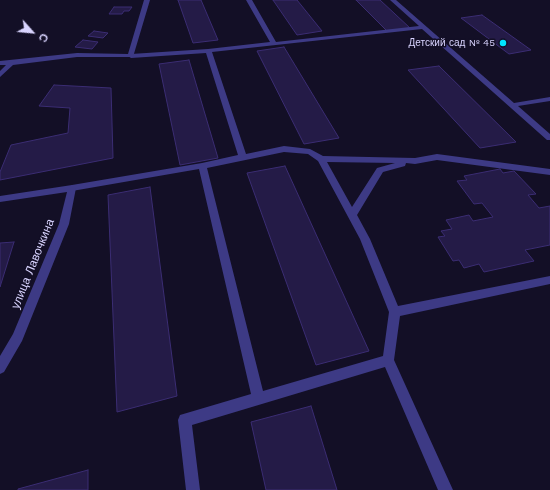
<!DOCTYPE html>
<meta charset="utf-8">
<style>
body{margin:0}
#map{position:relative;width:550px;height:490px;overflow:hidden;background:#130f26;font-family:"Work Sans",sans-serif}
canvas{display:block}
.north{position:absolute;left:12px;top:12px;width:40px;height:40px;-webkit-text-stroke:3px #130f26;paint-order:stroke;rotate:117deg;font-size:11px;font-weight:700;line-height:16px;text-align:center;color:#d9d4ff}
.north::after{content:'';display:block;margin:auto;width:14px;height:18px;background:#d9d4ff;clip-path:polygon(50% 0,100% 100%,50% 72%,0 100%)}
</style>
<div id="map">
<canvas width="550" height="490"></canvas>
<div class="north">С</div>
</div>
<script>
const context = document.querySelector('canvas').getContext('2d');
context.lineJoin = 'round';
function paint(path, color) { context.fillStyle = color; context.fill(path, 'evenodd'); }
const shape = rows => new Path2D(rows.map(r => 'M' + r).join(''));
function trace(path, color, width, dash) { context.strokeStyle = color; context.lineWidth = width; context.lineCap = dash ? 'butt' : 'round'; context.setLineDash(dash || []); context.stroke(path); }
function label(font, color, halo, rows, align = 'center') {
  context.font = font + ' "Work Sans",sans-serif'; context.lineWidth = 3; context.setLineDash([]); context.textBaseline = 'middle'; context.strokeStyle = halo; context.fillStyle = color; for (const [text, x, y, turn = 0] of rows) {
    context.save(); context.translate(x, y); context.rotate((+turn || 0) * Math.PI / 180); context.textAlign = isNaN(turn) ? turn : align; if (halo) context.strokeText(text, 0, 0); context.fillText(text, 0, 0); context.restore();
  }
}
const building = shape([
 [178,0,201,0,218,40,193,43,178,0],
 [273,0,297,0,322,31,297,35,273,0],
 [356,0,380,0,410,28,387,31,356,0],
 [114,7,132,7,129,11,124,11,122,14,109,14,114,7],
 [482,15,531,50,509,54,461,18,482,15],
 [94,31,108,33,103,38,88,36,94,31],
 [83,40,98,42,92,49,75,47,83,40],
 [284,47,339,138,304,144,257,51,284,47],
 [189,60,218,158,180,165,159,64,189,60],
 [439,66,516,142,480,148,408,70,439,66],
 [54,85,111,88,113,158,0,180,0,172,11,145,68,133,70,108,39,106,54,85],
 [285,166,369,351,316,365,247,173,285,166],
 [500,169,503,173,514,171,536,194,528,195,539,208,550,206,550,245,525,250,534,261,484,272,479,264,464,268,459,260,453,261,438,237,445,236,441,231,452,229,446,220,469,215,473,221,493,217,482,203,474,204,457,181,467,180,464,176,500,169],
 [150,187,177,396,117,412,108,195,150,187],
 [14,242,0,287,0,243,14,242],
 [311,406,337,490,266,490,251,422,311,406],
 [88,470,88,490,18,490,18,489,88,470]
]);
const service = shape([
 [246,0,252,0,276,42,419,26,390,0,396,0,514,103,550,97,550,101,518,106,550,134,550,140,547,140,422,29,212,52,246,154,284,146,310,149,323,156,415,158,437,154,550,169,550,175,437,160,415,164,406,163,405,166,383,172,357,215,370,239,398,306,550,276,550,284,400,316,394,360,453,490,438,490,385,367,192,425,200,490,186,490,178,420,180,415,251,394,199,169,72,191,68,188,72,185,202,163,238,155,206,53,131,58,128,56,131,54,208,49,270,42,246,0],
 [284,152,308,154,318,161,360,239,389,312,383,356,263,391,207,168,284,152],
 [327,162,395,163,377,168,352,207,327,162]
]);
const minor = shape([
 [144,0,150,0,133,57,77,57,13,65,0,77,0,71,6,65,0,65,0,61,77,53,128,54,144,0],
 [72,185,76,188,69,224,22,341,4,372,0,374,0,356,13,334,59,224,67,192,0,202,0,196,72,185]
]);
const markers = [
 [503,43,4,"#00e5ff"]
];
const farPoinames = [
 ["Детский сад № 45",495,43]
];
const streetNames = [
 ["улица Лавочкина",33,264,-68]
];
paint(building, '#241b47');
trace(building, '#3b2d73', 1);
paint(service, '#3d3a85');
paint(minor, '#3d3a85');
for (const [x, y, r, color] of markers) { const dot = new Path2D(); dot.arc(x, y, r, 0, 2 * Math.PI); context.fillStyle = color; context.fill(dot); trace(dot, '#130f26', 1.5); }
label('10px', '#d9d4ff', '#130f26', farPoinames, 'right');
label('12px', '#d9d4ff', '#130f26', streetNames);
</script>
